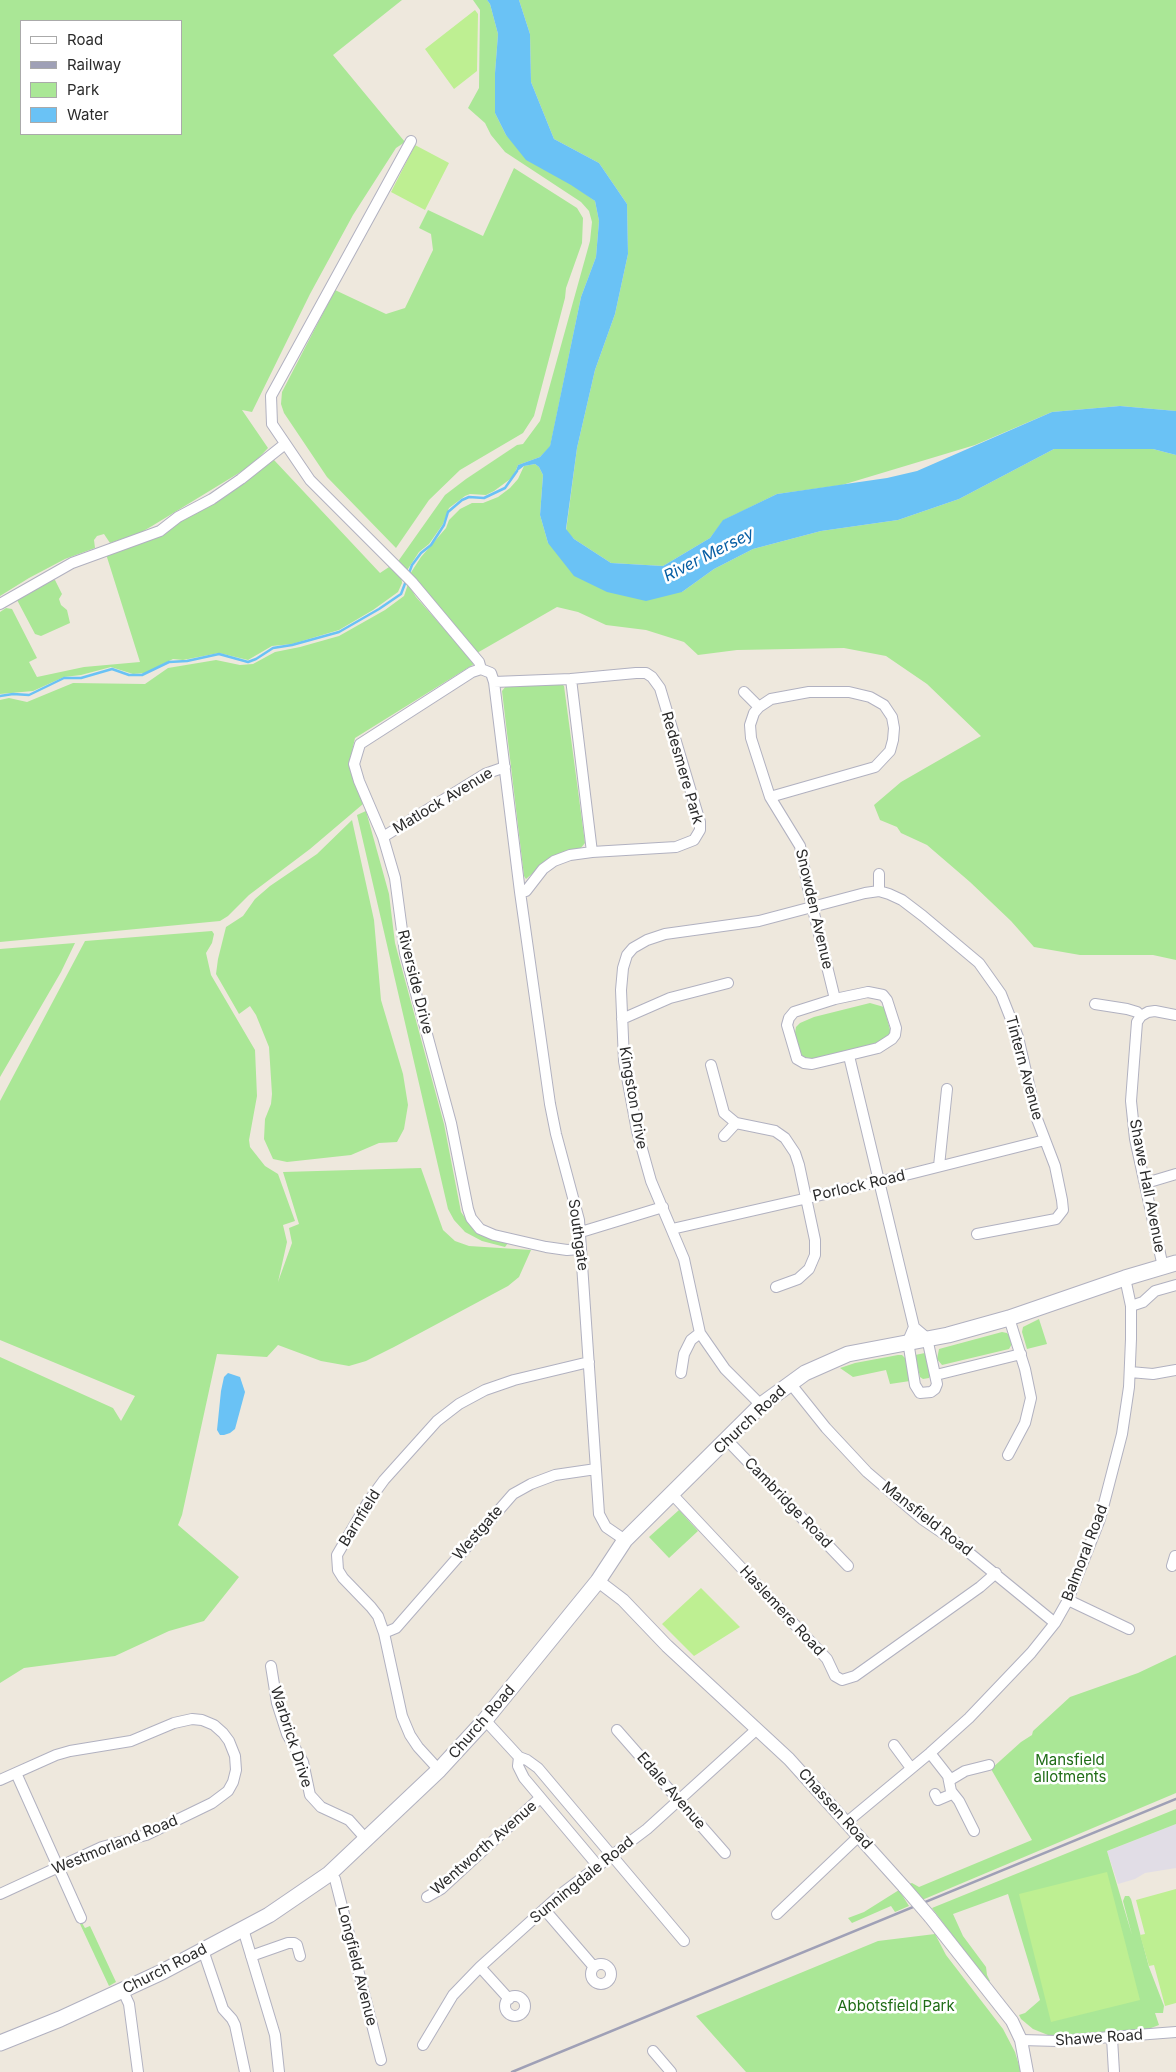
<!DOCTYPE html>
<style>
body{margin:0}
#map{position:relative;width:1176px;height:2072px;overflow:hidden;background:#eee8dd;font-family:Inter,sans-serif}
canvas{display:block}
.legend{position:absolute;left:20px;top:20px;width:162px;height:115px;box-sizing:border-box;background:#fff;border:1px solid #aaa;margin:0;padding:6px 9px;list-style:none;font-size:15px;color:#2b2b2b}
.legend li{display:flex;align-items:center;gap:10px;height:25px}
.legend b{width:25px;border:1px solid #aaa}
</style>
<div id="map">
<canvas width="1176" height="2072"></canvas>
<ul class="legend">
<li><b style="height:6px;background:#fff"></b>Road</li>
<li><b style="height:6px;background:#9fa0b6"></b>Railway</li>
<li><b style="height:14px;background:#aae796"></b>Park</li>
<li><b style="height:14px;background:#6ac2f5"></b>Water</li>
</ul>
</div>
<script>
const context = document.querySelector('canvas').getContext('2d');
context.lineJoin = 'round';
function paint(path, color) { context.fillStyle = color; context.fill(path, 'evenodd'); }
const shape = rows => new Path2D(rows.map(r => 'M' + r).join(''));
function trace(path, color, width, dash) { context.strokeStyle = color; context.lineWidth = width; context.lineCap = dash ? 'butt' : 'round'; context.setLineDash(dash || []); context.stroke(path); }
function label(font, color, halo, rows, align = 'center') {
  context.font = font + ' Inter,sans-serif'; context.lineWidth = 5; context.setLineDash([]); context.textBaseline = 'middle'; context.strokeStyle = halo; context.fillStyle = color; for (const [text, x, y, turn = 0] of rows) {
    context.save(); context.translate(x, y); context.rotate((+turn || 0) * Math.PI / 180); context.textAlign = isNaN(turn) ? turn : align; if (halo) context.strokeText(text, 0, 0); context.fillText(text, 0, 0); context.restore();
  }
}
const industrial = shape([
 [1176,1824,1176,1868,1145,1873,1135,1879,1118,1884,1107,1851]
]);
const green = shape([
 [0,0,402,0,333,55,405,142,396,148,353,215,310,294,252,412,242,410,268,448,252,465,152,526,140,533,110,543,104,534,97,536,94,540,95,548,65,559,29,578,0,596],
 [21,21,181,21,181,134,34,134,34,136,34,134,21,134],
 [473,0,487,0,490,4,498,34,495,73,495,113,506,135,595,201,599,221,596,257,581,297,550,447,540,457,518,465,513,477,494,491,486,495,470,494,465,496,449,508,443,524,429,544,419,552,406,572,398,565,399,560,445,495,466,479,517,445,523,444,540,421,590,241,592,222,589,211,581,202,505,152,491,135,485,123,468,108,479,88,480,10],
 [519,0,1176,0,1176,411,1120,406,1052,412,975,445,842,485,777,494,724,520,710,538,663,566,611,563,574,539,566,531,577,448,595,370,615,314,628,254,627,204,599,163,554,139,531,82,530,34],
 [514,168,577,208,583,218,582,243,566,288,565,298,534,416,523,433,460,470,429,500,396,548,327,477,284,413,281,404,282,392,335,290,386,314,405,308,433,250,431,234,419,228,428,210,483,236],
 [1087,448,1153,449,1176,455,1176,960,1153,955,1080,955,1034,947,1011,921,970,882,927,845,901,833,897,827,880,820,874,805,901,782,981,736,927,684,886,656,844,648,737,650,698,655,684,642,646,630,606,625,578,612,557,607,477,653,410,574,421,557,446,528,449,520,460,509,472,503,483,503,498,497,510,488,518,479,524,466,535,464,539,467,543,475,540,515,548,543,682,592,714,569,753,549,821,531,898,520,959,499,1054,449],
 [274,460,380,573,389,567,401,575,402,583,398,592,373,610,339,630,292,644,272,646,248,660,219,653,183,660,173,659,145,673,133,674,111,667,81,675,64,677,33,691,0,694,0,612,6,608,12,609,37,658,29,662,37,677,84,667,140,662,106,554,137,545,162,533,232,490],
 [55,580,62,594,59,599,61,605,67,610,70,623,41,636,35,634,16,598,46,581],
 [408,584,416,597,470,658,474,664,355,738,349,765,363,804,310,849,249,895,228,916,220,921,0,942,0,700,9,698,27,702,73,683,145,684,168,668,216,660,240,665,253,664,275,652,300,647,339,636,385,610,404,596],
 [560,682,564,686,585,843,580,849,542,865,526,879,524,876,502,691,506,686],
 [366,811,389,894,395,943,444,1124,461,1212,475,1232,508,1243,505,1247,482,1241,465,1232,454,1220,448,1209,357,815],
 [352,820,374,920,381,1000,403,1074,408,1105,404,1129,397,1142,379,1143,351,1155,287,1162,273,1159,264,1139,265,1119,271,1104,272,1094,269,1047,256,1015,250,1006,239,1014,216,974,218,959,226,927,243,916,255,899,270,886,317,854],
 [212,931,214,934,212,943,206,953,211,975,255,1050,257,1096,249,1140,250,1147,265,1166,278,1174,295,1221,283,1225,287,1242,278,1282,292,1243,289,1228,299,1224,283,1172,421,1168,443,1230,455,1241,469,1246,531,1250,519,1277,508,1286,394,1347,366,1361,349,1366,321,1361,278,1345,267,1357,217,1354,182,1515,178,1525,239,1577,204,1621,169,1631,115,1656,24,1668,0,1683,0,1357,113,1408,121,1421,135,1396,0,1340,0,1101,85,941],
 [75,943,61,972,0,1077,0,949],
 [870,1003,884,1007,892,1037,889,1041,812,1061,801,1055,795,1033,796,1027,800,1023,814,1017],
 [1039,1319,1047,1344,1027,1349,1022,1332,1023,1327],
 [1002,1332,1007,1333,1010,1337,1012,1344,1009,1349,942,1365,937,1359,939,1349],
 [925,1353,930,1375,929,1378,923,1379,920,1377,915,1355],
 [898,1355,902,1355,906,1359,910,1381,890,1384,886,1370,853,1377,840,1368,855,1363],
 [679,1510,698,1531,669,1558,649,1537],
 [1176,1655,1176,1793,922,1900,909,1884,912,1883,919,1887,1032,1840,991,1769,1021,1742,1032,1735,1033,1731,1070,1697,1138,1673],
 [1176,1809,1176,1824,1107,1851,1132,1935,1123,1901,1125,1896,1129,1896,1131,1899,1149,1967,1164,2006,1163,2013,1155,2013,1159,2025,1143,2031,1072,2037,1048,2035,1033,2029,1021,2019,1019,2015,1025,2013,1040,2000,1008,1894,953,1914,963,1936,986,1967,987,1975,990,1981,988,1983,932,1908],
 [899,1890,909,1906,895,1912,891,1906,852,1923,848,1918,864,1912],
 [82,1923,85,1928,90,1926,116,1982,109,1986,80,1924],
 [935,1934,946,1955,1003,2029,1015,2052,1021,2072,746,2072,696,2016,878,1941]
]);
const pitch = shape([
 [475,10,478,14,477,71,454,89,425,49],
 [415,145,449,163,425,210,391,192],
 [701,1588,740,1627,694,1656,662,1624],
 [1107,1872,1140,2000,1051,2022,1019,1894],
 [1176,1889,1176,2003,1165,2006,1154,1965,1149,1966,1140,1935,1145,1934,1136,1900]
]);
const water = shape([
 [487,0,519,0,530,34,531,82,554,139,599,163,627,204,628,254,615,314,595,370,577,448,566,529,574,539,611,563,663,566,710,538,723,520,777,494,887,478,917,471,1052,412,1120,406,1176,411,1176,455,1153,449,1054,449,959,499,898,520,821,531,753,549,714,569,682,592,646,601,607,592,574,576,548,543,540,515,543,475,539,467,535,464,524,466,515,473,518,465,540,457,550,446,581,297,596,257,599,221,595,201,571,185,526,160,506,135,495,113,495,73,498,34,490,4],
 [228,1373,240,1377,245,1392,235,1429,230,1433,224,1435,220,1435,217,1430,221,1391,224,1377]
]);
const stream = shape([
 [409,573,412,565,421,553,431,545,444,525,448,512,462,500,469,497,484,498,505,488,517,471],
 [0,696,13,694,29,695,64,678,81,678,112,669,129,675,142,675,169,662,187,661,219,654,248,662,256,659,273,648,292,645,339,632,379,609,401,594,406,581]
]);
const minor = shape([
 [411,141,271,396,272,424,310,480,412,582,479,662,481,669],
 [0,604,72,563,160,531,178,517,212,499,241,479,285,444],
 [481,669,491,673,494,682,520,892,550,1104,556,1134,579,1220,599,1514,606,1527,625,1540],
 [481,669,472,672,360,744,354,764,359,781,383,837,395,878,405,953,451,1123,468,1209,471,1218,480,1229,494,1235,546,1247,567,1250,581,1249],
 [571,679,592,852],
 [494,682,571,679,636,673,646,673,652,677,660,688,700,822,700,830,694,840,676,847,592,852,570,855,554,861,543,869,526,891,520,892],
 [744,692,759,707],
 [770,797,875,767,890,751,893,740,894,728,892,717,884,705,870,697,849,692,809,692,771,699,759,707,754,713,750,725,751,738,770,797,800,846,809,893,835,999],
 [383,837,485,774,505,767],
 [879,874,879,891],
 [868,992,883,995,887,1000,896,1028,895,1035,892,1039,878,1048,833,1059,812,1064,804,1063,797,1059,787,1025,789,1018,794,1012,835,999,868,992],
 [1095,1004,1127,1009,1137,1012,1141,1016],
 [622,1019,670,998,728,983],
 [849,1056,914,1327,908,1341,915,1385,920,1393,931,1392,935,1389,937,1384,927,1338,914,1327],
 [711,1065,724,1113,736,1123,775,1131,785,1138,795,1153,799,1165,815,1240,815,1255,809,1269,798,1279,776,1287],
 [724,1136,736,1123],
 [939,1166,947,1089],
 [1146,1183,1176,1174],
 [672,1229,878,1182,1045,1140],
 [581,1232,663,1207],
 [1163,1267,1135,1139,1131,1101,1137,1022,1141,1016,1148,1012,1155,1011,1176,1015],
 [1131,1306,1143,1302,1155,1291,1176,1285],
 [1130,1372,1153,1374,1176,1370],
 [681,1373,684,1354,691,1340,700,1333],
 [936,1375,1021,1354],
 [790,1383,826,1428,867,1472,922,1519,956,1542,1055,1623],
 [761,1405,725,1369,700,1333,684,1259,651,1181,637,1131,624,1061,621,990,623,968,627,955,633,948,647,940,665,934,759,921,865,893,879,891,889,894,902,900,923,916,979,963,1001,994,1018,1037,1037,1119,1055,1166,1062,1200,1063,1210,1056,1219,977,1234],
 [727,1440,848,1566],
 [1008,1455,1025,1423,1031,1398,1025,1369,1009,1318],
 [671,1493,827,1659,835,1676,842,1680,855,1676,980,1587,996,1573],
 [1172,1566,1175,1556],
 [1068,1600,1129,1629],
 [384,1633,396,1628,513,1494,531,1484,555,1475,596,1469],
 [271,1666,277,1703,287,1734,303,1762,310,1795,321,1807,349,1820,366,1839],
 [485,1720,519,1757,527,1760,538,1768,684,1941],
 [617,1730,725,1853],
 [894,1745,911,1768],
 [930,1753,948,1776,951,1791,959,1801,974,1831],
 [519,1757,518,1766,524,1778,598,1866],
 [439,1770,418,1747,410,1735,402,1716,384,1633,378,1616,371,1607,343,1578,338,1570,337,1555,368,1502,384,1480,437,1421,459,1404,485,1390,514,1380,589,1362],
 [16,1773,81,1918],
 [0,1780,56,1755,70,1751,131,1741,174,1723,192,1719,202,1720,214,1725,223,1733,229,1741,235,1756,236,1770,233,1782,228,1791,212,1803,146,1835,102,1847,0,1894],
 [950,1780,965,1771,989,1765],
 [935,1794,938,1800,952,1794],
 [847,1822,930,1753,969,1718,1031,1653,1055,1623,1068,1600,1100,1519,1122,1434,1129,1387,1131,1339,1131,1306,1125,1278],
 [329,1874,335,1879,381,2060],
 [427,1897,441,1889,540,1798],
 [544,1909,594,1967],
 [777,1914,859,1836],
 [243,1929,275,2035,279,2072],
 [203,1950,223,2009,232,2019,235,2025,245,2072],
 [251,1956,288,1943,294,1943,297,1945,300,1956],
 '591 1974a10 10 0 1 1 20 0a10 10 0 1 1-20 0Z',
 [480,1967,509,1999],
 [123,1991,129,2004,138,2072],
 '505 2006a10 10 0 1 1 20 0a10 10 0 1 1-20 0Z',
 [1112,2038,1114,2072],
 [1021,2040,1058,2041,1176,2032],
 [423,2045,453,1995,480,1967,561,1894,647,1829,757,1729],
 [653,2051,671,2072]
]);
const tertiary = shape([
 [598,1581,623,1600,667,1646,789,1759,905,1888],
 [930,1917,1012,2021,1021,2040,1027,2072]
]);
const secondary = shape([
 [0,2043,60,2019,162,1972,269,1915,329,1874,439,1770,485,1720,598,1581,625,1540,761,1405,805,1373,848,1354,948,1335,1009,1318,1125,1278,1176,1263]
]);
const rail = shape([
 [512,2072,1176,1799]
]);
const tertiaryBridge = shape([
 [905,1888,930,1917]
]);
const streetNames = [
 ["Redesmere Park",682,768,74],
 ["Matlock Avenue",443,801,-31],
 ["Snowden Avenue",814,909,77],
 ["Riverside Drive",415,982,76],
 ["Tintern Avenue",1024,1068,75],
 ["Kingston Drive",633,1098,80],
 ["Porlock Road",859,1186,-13],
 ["Shawe Hall Avenue",1147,1186,79],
 ["Southgate",578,1235,82],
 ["Church Road",750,1420,-43],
 ["Cambridge Road",788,1503,46],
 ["Barnfield",360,1518,-58],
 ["Mansfield Road",927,1519,38],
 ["Westgate",478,1533,-49],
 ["Balmoral Road",1085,1553,-69],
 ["Haslemere Road",782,1611,47],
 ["Church Road",482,1722,-49],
 ["Warbrick Drive",291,1737,72],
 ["Edale Avenue",671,1791,49],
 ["Chassen Road",835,1809,48],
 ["Westmorland Road",115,1845,-22],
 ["Wentworth Avenue",484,1848,-41],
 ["Sunningdale Road",582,1880,-39],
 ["Longfield Avenue",357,1966,76],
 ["Church Road",165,1969,-27],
 ["Shawe Road",1099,2038,-4]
];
const parkNames = [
 ["Mansfield",1070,1760],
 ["allotments",1070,1777],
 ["Abbotsfield Park",896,2006]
];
const waterNames = [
 ["River Mersey",709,555,-27]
];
paint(industrial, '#e1dde6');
paint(green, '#aae796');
paint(pitch, '#beef92');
paint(water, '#6ac2f5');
trace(stream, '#6ac2f5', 2.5);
trace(minor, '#b1b1c0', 12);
trace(tertiary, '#b1b1c0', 14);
trace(secondary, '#b1b1c0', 17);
trace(minor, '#fff', 10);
trace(tertiary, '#fff', 12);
trace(secondary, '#fff', 15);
trace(rail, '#9fa0b6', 2.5);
trace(tertiaryBridge, '#b1b1c0', 14, []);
trace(tertiaryBridge, '#fff', 12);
label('15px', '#2b2b2b', '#fff', streetNames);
label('15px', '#206d17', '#fff', parkNames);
label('italic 16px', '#065ea4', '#fff', waterNames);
</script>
